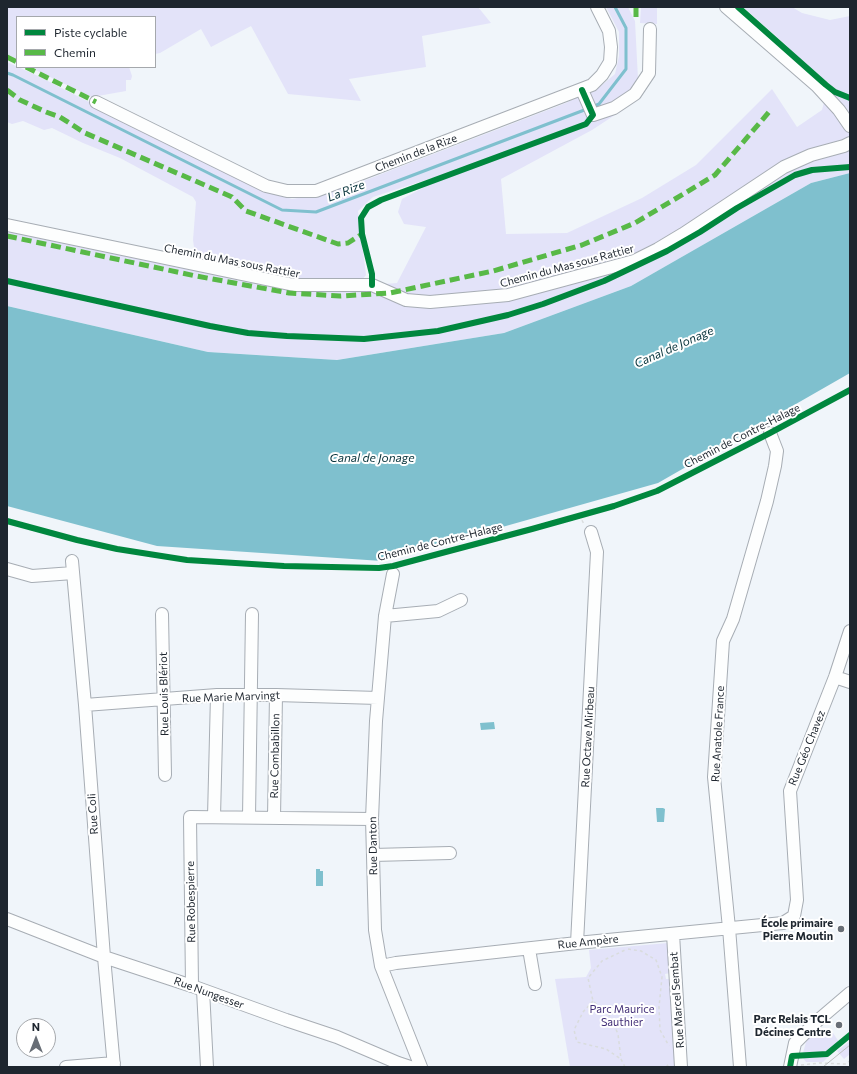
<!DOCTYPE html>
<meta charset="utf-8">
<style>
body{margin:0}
#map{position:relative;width:857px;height:1074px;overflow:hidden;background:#f0f5fa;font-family:Commissioner,sans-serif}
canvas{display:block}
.frame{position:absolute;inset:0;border:8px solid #1e262f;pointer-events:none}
.legend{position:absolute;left:16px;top:16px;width:140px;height:52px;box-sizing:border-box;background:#fff;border:1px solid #a5a8ac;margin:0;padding:5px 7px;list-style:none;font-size:12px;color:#1e262f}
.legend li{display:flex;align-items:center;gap:8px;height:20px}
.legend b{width:20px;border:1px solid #a5a8ac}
.north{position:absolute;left:16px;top:1018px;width:40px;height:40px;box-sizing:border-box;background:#fff;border:1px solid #a5a8ac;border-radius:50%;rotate:0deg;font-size:11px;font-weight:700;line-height:16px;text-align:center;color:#1e262f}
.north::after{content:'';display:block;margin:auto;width:14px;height:18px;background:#686e76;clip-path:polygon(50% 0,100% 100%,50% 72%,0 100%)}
</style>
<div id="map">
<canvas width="857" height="1074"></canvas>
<div class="frame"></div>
<ul class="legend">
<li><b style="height:5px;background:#00873e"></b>Piste cyclable</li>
<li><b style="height:5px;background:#58b947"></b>Chemin</li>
</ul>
<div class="north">N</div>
</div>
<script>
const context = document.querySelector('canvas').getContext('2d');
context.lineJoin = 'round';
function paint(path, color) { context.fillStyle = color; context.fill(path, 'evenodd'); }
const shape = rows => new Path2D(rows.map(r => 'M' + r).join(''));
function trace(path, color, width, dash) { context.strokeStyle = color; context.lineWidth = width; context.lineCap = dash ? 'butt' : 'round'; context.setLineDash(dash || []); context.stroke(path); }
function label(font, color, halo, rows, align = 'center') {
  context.font = font + ' Commissioner,sans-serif'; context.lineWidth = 4; context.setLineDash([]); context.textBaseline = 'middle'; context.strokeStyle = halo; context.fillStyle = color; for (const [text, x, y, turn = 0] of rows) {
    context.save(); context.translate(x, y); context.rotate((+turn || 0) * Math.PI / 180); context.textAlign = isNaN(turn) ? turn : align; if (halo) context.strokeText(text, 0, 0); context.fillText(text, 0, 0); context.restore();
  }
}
const green = shape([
 [7,7,478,7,491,23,422,36,426,67,349,79,361,101,288,94,251,26,211,47,201,29,160,53,155,54,155,17,17,17,17,61,7,56],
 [606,7,628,7,635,21,638,79,632,92,617,103,621,111,592,130,501,179,506,234,567,233,642,198,696,165,772,89,797,127,822,110,828,87,785,44,743,7,792,7,802,13,830,20,850,16,850,173,811,183,631,286,504,333,337,360,208,352,7,306,7,225,294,285,372,285,397,283,426,227,404,224,398,212,402,199,432,183,432,178,373,197,358,211,366,275,362,280,290,281,190,260,190,255,194,247,193,240,196,202,193,197,120,158,83,143,52,128,44,130,23,121,12,124,7,122,7,62,38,76,258,188,292,199,323,194,366,180,566,103,602,85,615,74,619,56,619,32],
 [641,7,657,7,657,24,640,23],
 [29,67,129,67,132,76,131,80,126,80,126,91,92,97],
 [668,943,671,973,665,974,666,979,672,979,676,1067,570,1067,555,979,586,977,591,968,589,950],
 [833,1033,839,1042,826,1052,803,1053,806,1042,811,1034],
 [850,1041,850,1054,844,1059,837,1051],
 [829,1056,823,1062,806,1062,803,1058]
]);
const water = shape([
 [850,173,850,373,658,483,382,561,157,546,7,506,7,306,208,352,337,360,504,333,631,286,811,183],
 [494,722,495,729,481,730,480,723],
 [656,808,663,808,665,809,664,822,657,822],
 [316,869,320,869,320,871,323,871,323,886,316,886]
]);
const stream = shape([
 [7,73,13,75,282,210,316,212,587,109],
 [592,107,599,104,626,69,626,28,615,7]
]);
const path = shape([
 [579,515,584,524],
 [628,949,641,951,656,960,662,977,659,1007,660,1030,669,1046],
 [593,1001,583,1012,574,1030,577,1042,606,1049,621,1059],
 [801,1065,820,1063,845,1064,850,1061],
 [625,1067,621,1059,618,1034,610,1016,593,1001,588,978,602,961,625,950],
 [666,1067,670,1063]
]);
const minor = shape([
 [726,7,817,86,839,110,850,126],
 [582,90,593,115,614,108,635,94,649,73,650,29],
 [96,102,266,186,287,191,316,191,592,85,602,75,610,62,611,47,609,31,597,7],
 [7,225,294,285,372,285,406,300,430,302,508,295,634,261,658,249,683,234,784,167,811,155,844,146,850,143],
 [72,561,85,705,104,957,114,1067],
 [7,569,32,576,73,573],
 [393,574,385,616,376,721,372,819,375,930,381,966,421,1067],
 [162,614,165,775],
 [385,616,438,611,461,600],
 [835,677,850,682],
 [85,705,217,695,276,695,378,698],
 [214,817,217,695],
 [249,817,252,614],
 [274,818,276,695],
 [373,855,450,853],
 [7,919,104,957,192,986,286,1020,337,1037,398,1063,410,1067],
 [673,934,681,1067],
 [577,943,597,552,591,532],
 [529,949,535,984],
 [381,966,396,963,577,943,783,923,794,916,797,900,790,791,835,677,850,631],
 [192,986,190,817,372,819],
 [203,990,207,1067],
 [66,1067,114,1063],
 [740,1067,729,928,714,777,723,641,733,619,767,501,775,466,777,451,770,433],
 [790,1067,795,1043,816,1022,850,993]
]);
const tram = shape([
 [823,1067,850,1045]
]);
const quiet = shape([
 [636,17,636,7],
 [7,57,17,62],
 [26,67,96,102],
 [7,90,20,100,46,112,60,117,85,133,232,197,246,211,338,244,348,243,362,234],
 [7,236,196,276,289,293,340,296,390,293,493,271,582,245,635,223,715,175,769,112]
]);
const cycleway = shape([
 [738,7,826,85,835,92,850,98],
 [7,281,210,326,248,333,287,336,364,339,438,331,508,315,543,304,604,281,667,251,700,232,737,208,795,175,812,170,850,167],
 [372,285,372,274,362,234,361,218,368,207,381,200,586,124,593,115,582,90],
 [7,521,77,540,117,549,187,560,284,566,379,568,393,566,532,529,614,506,657,491,770,433,850,390],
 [790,1067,792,1056,827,1054,850,1035]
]);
const markers = [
 [841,929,4,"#686e76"],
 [839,1025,4,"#686e76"]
];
const streetNames = [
 ["Chemin de la Rize",416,153,-21],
 ["Chemin du Mas sous Rattier",232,261,11],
 ["Chemin du Mas sous Rattier",567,266,-15],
 ["Chemin de Contre-Halage",742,436,-27],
 ["Chemin de Contre-Halage",440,542,-14],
 ["Rue Louis Blériot",164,694,-91],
 ["Rue Marie Marvingt",231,697,-2],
 ["Rue Anatole France",718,734,-87],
 ["Rue Octave Mirbeau",588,737,-87],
 ["Rue Géo Chavez",807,748,-68],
 ["Rue Combabillon",275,756,-89],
 ["Rue Coli",93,814,-94],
 ["Rue Danton",373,846,-91],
 ["Rue Robespierre",191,902,-91],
 ["Rue Ampère",588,942,-6],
 ["Rue Nungesser",209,993,20],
 ["Rue Marcel Sembat",677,1000,-94]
];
const poiNames = [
 ["École primaire",833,923],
 ["Pierre Moutin",833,936],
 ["Parc Relais TCL",831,1019],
 ["Décines Centre",831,1032]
];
const parkNames = [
 ["Parc Maurice",622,1009],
 ["Sauthier",622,1022]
];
const waterNames = [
 ["La Rize",346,191,-21],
 ["Canal de Jonage",674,347,-24],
 ["Canal de Jonage",372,458]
];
paint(green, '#e3e3f9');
paint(water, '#7fc0ce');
trace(stream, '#7fc0ce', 3);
trace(minor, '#a7adb4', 14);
trace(path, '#d9dcdd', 1.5, [3, 3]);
trace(minor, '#fdfefe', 12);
trace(tram, '#bcbfc0', 1);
trace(quiet, '#58b947', 5, [10, 5]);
trace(cycleway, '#00873e', 6);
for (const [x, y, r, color] of markers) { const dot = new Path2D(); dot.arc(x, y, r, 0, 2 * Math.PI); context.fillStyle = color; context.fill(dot); trace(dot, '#fff', 1.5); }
label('11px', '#1e262f', '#fff', streetNames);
label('bold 11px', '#1e262f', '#fff', poiNames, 'right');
label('11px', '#422e77', '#fff', parkNames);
label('italic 12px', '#08343c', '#fff', waterNames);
</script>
